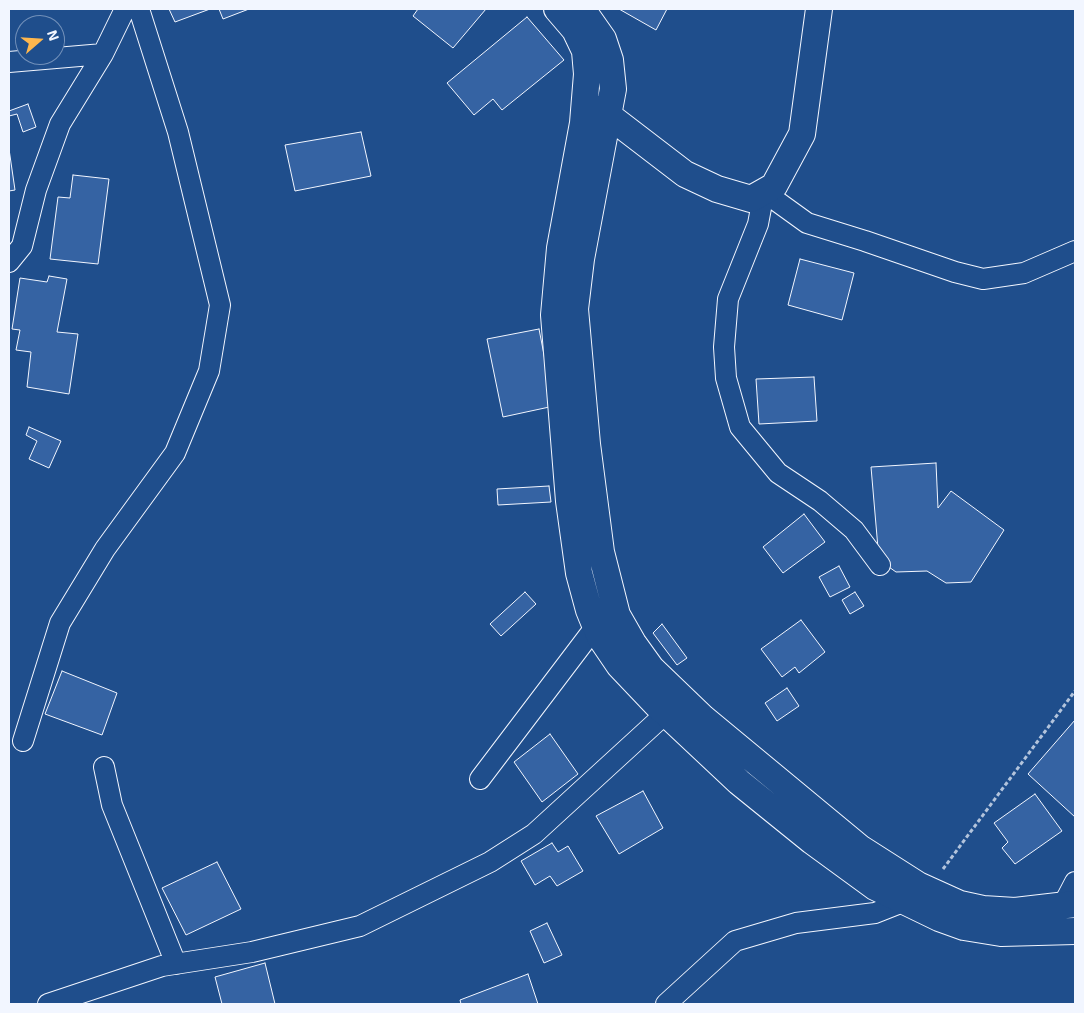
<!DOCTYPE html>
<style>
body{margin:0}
#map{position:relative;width:1084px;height:1013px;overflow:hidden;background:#1f4e8c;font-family:"Exo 2",sans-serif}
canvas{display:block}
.frame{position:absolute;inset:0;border:10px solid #f2f6ff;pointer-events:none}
.north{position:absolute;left:15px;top:15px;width:50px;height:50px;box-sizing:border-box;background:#1f4e8c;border:1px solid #7391ba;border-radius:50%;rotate:71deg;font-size:14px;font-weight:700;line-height:20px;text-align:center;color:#f2f6ff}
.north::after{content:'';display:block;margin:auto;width:18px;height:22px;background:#ffb74d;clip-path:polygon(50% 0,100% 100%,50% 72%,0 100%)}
</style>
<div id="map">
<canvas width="1084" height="1013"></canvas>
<div class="frame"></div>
<div class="north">N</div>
</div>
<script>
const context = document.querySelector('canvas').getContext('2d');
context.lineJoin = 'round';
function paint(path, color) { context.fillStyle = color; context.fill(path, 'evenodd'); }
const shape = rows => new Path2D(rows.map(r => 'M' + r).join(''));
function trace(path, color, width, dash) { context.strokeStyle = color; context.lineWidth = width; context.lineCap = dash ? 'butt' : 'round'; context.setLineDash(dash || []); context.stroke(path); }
const building = shape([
 [169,9,210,9,175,22,169,9],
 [219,9,249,9,223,19,219,9],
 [418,9,486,9,453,48,413,16,418,9],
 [619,9,667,9,656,30,619,9],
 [527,17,564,60,502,110,493,99,474,115,447,83,527,17],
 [28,104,36,127,23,132,17,114,9,116,9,111,28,104],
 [361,132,371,176,295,191,285,145,361,132],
 [9,149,15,190,9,191,9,149],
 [73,175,109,179,98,264,50,259,58,197,70,198,73,175],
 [800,259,854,273,842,320,788,305,800,259],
 [49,276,67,279,57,332,78,334,69,394,27,387,31,352,16,350,20,330,12,329,20,278,47,282,49,276],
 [539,329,554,406,503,417,487,339,539,329],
 [814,377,817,421,759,424,756,379,814,377],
 [29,427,61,441,49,468,29,459,37,441,26,435,29,427],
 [936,463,938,508,951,491,1004,530,971,582,946,583,927,571,896,572,879,560,871,467,936,463],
 [549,486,551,502,498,505,497,489,549,486],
 [804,514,825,542,783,573,763,547,804,514],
 [839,566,850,587,830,597,819,577,839,566],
 [525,592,536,604,501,636,490,624,525,592],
 [855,592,864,606,850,614,842,600,855,592],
 [801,620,825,652,799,673,795,667,782,677,761,649,801,620],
 [662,624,687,658,677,665,653,633,662,624],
 [62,671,117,693,102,735,45,714,62,671],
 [787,688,799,706,777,721,765,703,787,688],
 [1075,720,1075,817,1028,774,1075,720],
 [550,734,578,774,542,802,514,762,550,734],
 [643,791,663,828,619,854,596,816,643,791],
 [1035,794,1062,831,1015,864,1002,848,1008,842,994,823,1035,794],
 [552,843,558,852,568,846,583,871,557,886,550,876,535,885,521,861,552,843],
 [217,862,241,909,186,935,162,888,217,862],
 [547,923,562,955,544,963,530,931,547,923],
 [265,963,275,1004,222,1004,215,977,265,963],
 [528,974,538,1004,461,1004,460,1000,528,974]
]);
const path = shape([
 [943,869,1075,691]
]);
const minor = shape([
 [9,62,103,54,125,9],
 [9,262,22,246,36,190,60,124,103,54],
 [880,565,854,530,820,501,778,473,740,427,726,378,724,347,728,299,758,224,764,192,807,223,865,241,955,272,983,279,1024,273,1075,251],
 [23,741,60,623,105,549,175,453,209,371,220,305,178,132,139,9],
 [104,767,112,805,176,964],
 [480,779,596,626,606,621],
 [1056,913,1063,905,1075,882],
 [48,1004,162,966,252,952,360,926,490,862,534,834,675,705],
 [666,1004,735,941,796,923,875,913,913,898]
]);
const tertiary = shape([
 [557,9,575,30,585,51,587,74,583,123,560,248,554,315,569,501,579,573,589,610,600,637,619,665,657,705,739,782,812,841,875,887,939,918,964,927,1001,933,1075,931],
 [582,9,603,39,610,60,613,89,581,259,575,309,587,444,601,552,617,615,633,643,651,668,703,718,860,848,918,885,960,904,983,909,1015,911,1075,904],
 [594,109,608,115,685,174,717,189,751,199,774,186,802,134,819,9]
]);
paint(building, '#3563a3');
trace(building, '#f2f6ff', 1);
trace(minor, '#f2f6ff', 22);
trace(tertiary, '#f2f6ff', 28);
trace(path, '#b3c4dc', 3, [4, 2.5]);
trace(minor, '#1f4e8c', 20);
trace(tertiary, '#1f4e8c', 26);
</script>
